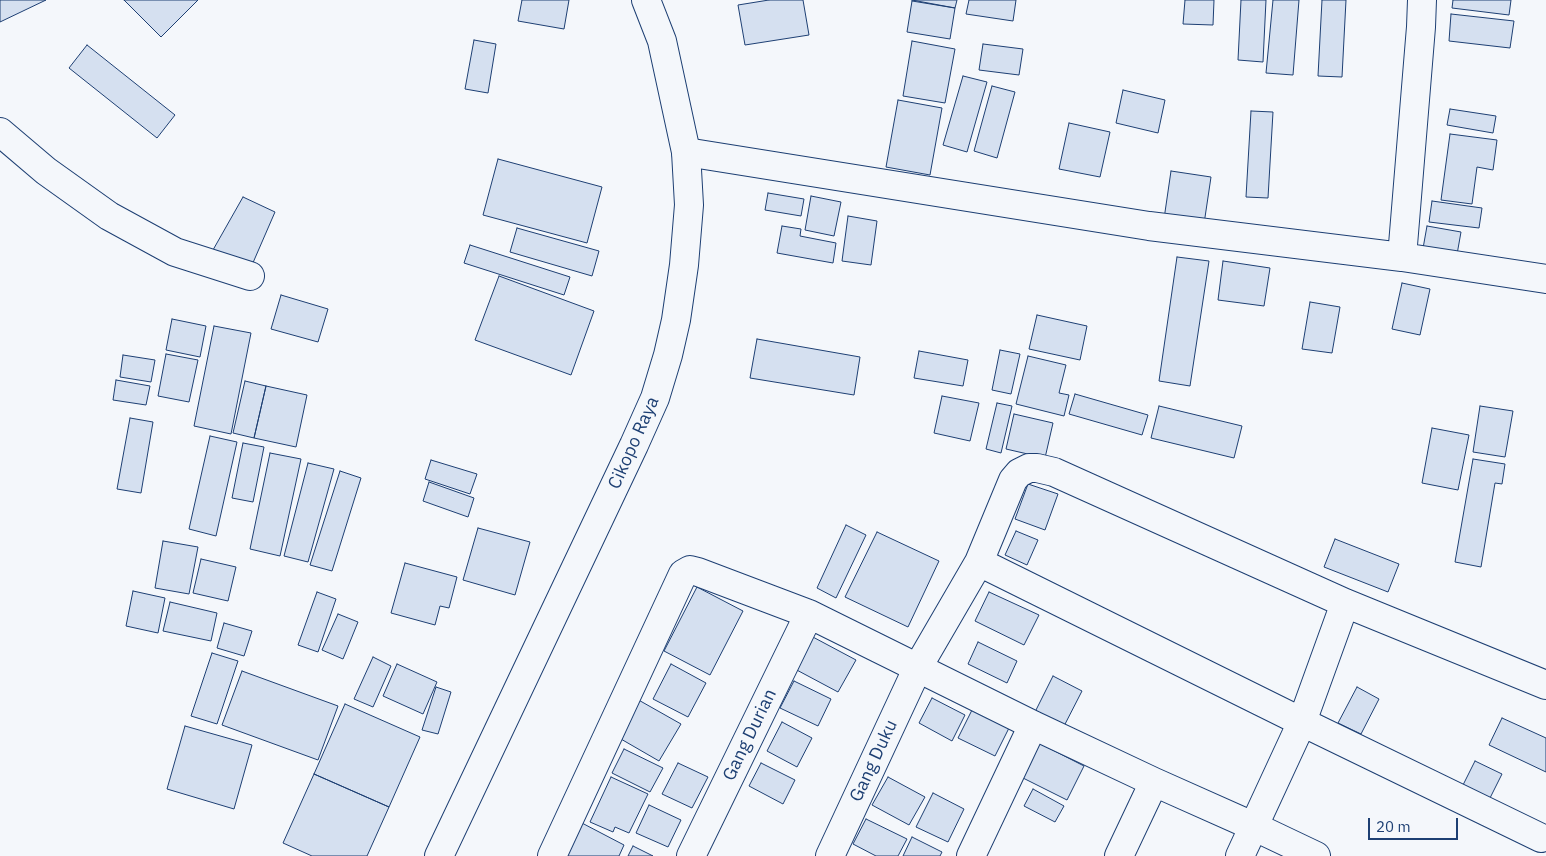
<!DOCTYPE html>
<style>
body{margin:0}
#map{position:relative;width:1546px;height:856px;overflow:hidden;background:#f4f7fb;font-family:"IBM Plex Sans",sans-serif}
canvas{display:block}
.scale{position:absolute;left:1368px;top:818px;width:90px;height:22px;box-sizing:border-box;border:2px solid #1d3f73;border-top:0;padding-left:6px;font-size:15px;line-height:18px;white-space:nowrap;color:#1d3f73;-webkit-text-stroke:4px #f4f7fb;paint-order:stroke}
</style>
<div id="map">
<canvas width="1546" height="856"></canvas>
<div class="scale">20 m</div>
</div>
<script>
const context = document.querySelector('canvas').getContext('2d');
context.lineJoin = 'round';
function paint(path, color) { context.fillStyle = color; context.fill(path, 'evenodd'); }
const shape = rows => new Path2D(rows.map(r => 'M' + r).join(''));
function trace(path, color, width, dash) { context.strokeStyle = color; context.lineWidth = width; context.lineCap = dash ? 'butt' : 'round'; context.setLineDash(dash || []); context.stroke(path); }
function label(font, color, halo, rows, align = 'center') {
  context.font = font + ' "IBM Plex Sans",sans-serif'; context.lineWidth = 4; context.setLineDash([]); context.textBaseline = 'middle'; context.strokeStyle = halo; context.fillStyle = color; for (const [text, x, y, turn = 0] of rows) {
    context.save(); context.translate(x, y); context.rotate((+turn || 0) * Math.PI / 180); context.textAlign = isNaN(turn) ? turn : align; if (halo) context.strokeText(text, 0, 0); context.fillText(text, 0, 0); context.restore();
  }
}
const building = shape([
 [0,0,46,0,0,22,0,0],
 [124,0,198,0,161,37,124,0],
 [522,0,569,0,564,29,518,21,522,0],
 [769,0,803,0,809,35,745,45,738,5,769,0],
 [912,0,957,0,955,8,912,0],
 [969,0,1016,0,1013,21,966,14,969,0],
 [1185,0,1214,0,1213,25,1183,24,1185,0],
 [1241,0,1266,0,1263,62,1238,60,1241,0],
 [1273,0,1299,0,1293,75,1266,73,1273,0],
 [1322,0,1346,0,1342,77,1318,76,1322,0],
 [1453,0,1511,0,1509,15,1452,8,1453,0],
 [912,1,955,8,950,39,907,32,912,1],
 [1451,14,1514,21,1510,48,1449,41,1451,14],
 [474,40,496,44,488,93,465,89,474,40],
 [912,41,955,49,945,103,903,96,912,41],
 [983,44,1023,49,1019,75,979,70,983,44],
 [87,45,175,115,157,138,69,68,87,45],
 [963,76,987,82,967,152,943,145,963,76],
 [992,86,1015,92,997,158,974,151,992,86],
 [1123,90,1165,100,1158,133,1116,123,1123,90],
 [898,100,942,108,930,175,886,167,898,100],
 [1450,109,1496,116,1493,133,1447,125,1450,109],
 [1251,111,1273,112,1268,198,1246,197,1251,111],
 [1069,123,1110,132,1100,177,1059,169,1069,123],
 [1450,134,1497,140,1493,170,1477,167,1472,204,1441,200,1450,134],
 [498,159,602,187,587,243,483,215,498,159],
 [1171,171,1211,177,1204,224,1164,219,1171,171],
 [768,193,804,199,801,216,765,210,768,193],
 [811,196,841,202,834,236,805,230,811,196],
 [243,197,275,212,252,265,209,257,243,197],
 [1432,201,1482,208,1479,228,1429,222,1432,201],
 [848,216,877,221,871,265,842,261,848,216],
 [782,226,801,229,800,236,836,243,833,263,777,253,782,226],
 [1427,226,1461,232,1456,260,1422,254,1427,226],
 [517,228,599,251,592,276,510,252,517,228],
 [470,245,570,277,564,295,464,263,470,245],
 [1177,257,1209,261,1190,386,1159,381,1177,257],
 [1223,261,1270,268,1264,306,1218,300,1223,261],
 [499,276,594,311,571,375,475,340,499,276],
 [1402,283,1430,289,1420,335,1392,329,1402,283],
 [281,295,328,309,318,342,271,329,281,295],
 [1310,302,1340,307,1332,353,1302,349,1310,302],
 [1037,315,1087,326,1080,360,1029,349,1037,315],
 [172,319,206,326,200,357,166,350,172,319],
 [214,326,251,333,231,434,194,426,214,326],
 [757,339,860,357,854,395,750,378,757,339],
 [1000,350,1020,354,1011,394,992,390,1000,350],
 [919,351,968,360,963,386,914,378,919,351],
 [166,354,198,360,189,402,158,396,166,354],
 [123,355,155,360,151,382,120,377,123,355],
 [1028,356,1066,365,1059,393,1069,395,1064,416,1016,404,1028,356],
 [116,380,150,386,146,405,113,400,116,380],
 [245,381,266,386,254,438,233,433,245,381],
 [266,386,307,395,296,447,254,438,266,386],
 [1075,394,1148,415,1142,435,1069,414,1075,394],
 [942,396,979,403,970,441,934,433,942,396],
 [997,403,1012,406,1001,453,986,449,997,403],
 [1159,406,1242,426,1234,458,1151,438,1159,406],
 [1480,406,1513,411,1505,457,1473,452,1480,406],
 [1014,414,1053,423,1045,458,1006,449,1014,414],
 [130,418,153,422,141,493,117,489,130,418],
 [1432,428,1469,435,1458,490,1422,483,1432,428],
 [210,436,237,442,216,536,189,529,210,436],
 [243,443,264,447,253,502,232,498,243,443],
 [270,453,301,459,280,556,250,549,270,453],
 [1473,459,1505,464,1502,484,1495,483,1481,567,1455,562,1473,459],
 [431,460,477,474,470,494,425,479,431,460],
 [308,463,334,469,308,562,284,556,308,463],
 [340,471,361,478,332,571,310,565,340,471],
 [429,482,474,498,468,517,423,501,429,482],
 [1028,484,1058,494,1045,530,1015,519,1028,484],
 [846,525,866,535,836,598,817,588,846,525],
 [478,528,530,542,515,595,463,580,478,528],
 [1016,531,1038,540,1027,565,1005,555,1016,531],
 [877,532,939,561,908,627,845,597,877,532],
 [1335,539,1399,564,1388,592,1324,567,1335,539],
 [163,541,198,547,189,594,155,588,163,541],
 [201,559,236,567,228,601,193,593,201,559],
 [405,563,457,577,449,608,440,606,435,625,391,613,405,563],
 [697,587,743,611,710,675,664,651,697,587],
 [133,591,165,598,158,633,126,626,133,591],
 [317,592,336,599,318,652,298,645,317,592],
 [989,592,1039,615,1024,645,975,621,989,592],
 [170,602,217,613,211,641,163,631,170,602],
 [338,614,358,622,343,659,322,650,338,614],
 [224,623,252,631,244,656,217,648,224,623],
 [811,636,856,660,838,692,793,668,811,636],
 [978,642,1017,661,1007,683,968,664,978,642],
 [212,653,238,661,217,724,191,716,212,653],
 [373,657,391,666,373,707,354,699,373,657],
 [397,664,437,682,423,714,383,696,397,664],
 [671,664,706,683,688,717,653,699,671,664],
 [242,671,338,706,318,760,222,725,242,671],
 [1053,676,1082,691,1062,730,1033,716,1053,676],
 [794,681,831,699,818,726,780,708,794,681],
 [436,687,451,692,438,734,422,730,436,687],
 [1357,687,1379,699,1361,734,1338,723,1357,687],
 [635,698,681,724,659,761,614,735,635,698],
 [932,698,965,715,952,741,919,723,932,698],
 [345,704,420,737,389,807,314,774,345,704],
 [973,708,1010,726,995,756,958,738,973,708],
 [1502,718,1546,738,1546,772,1489,745,1502,718],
 [782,722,812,738,797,767,767,751,782,722],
 [185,726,252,745,234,809,167,789,185,726],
 [1037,742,1084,766,1067,800,1019,776,1037,742],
 [624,749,663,768,650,792,612,773,624,749],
 [1475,761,1502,774,1489,800,1462,787,1475,761],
 [678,763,708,777,692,808,662,794,678,763],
 [761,763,795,780,783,804,749,786,761,763],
 [314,774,389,807,367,856,312,856,283,843,314,774],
 [611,777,648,794,629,833,615,827,613,832,590,822,611,777],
 [888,777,925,797,909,825,872,805,888,777],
 [1033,789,1064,806,1055,822,1024,806,1033,789],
 [933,793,964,809,948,842,916,827,933,793],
 [649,805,681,820,668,847,636,833,649,805],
 [866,819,907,839,898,856,876,856,853,844,866,819],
 [580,822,624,845,619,856,562,856,580,822],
 [912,837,942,852,940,856,903,856,912,837],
 [633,846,653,856,628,856,633,846]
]);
const minor = shape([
 [0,132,46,171,109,216,175,252,250,276],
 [686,152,1149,226,1402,257,1546,279],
 [1402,257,1421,27,1422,0],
 [979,562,1302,722,1541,838],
 [552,856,683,574,690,570,698,572,809,614,1033,725,1154,782,1255,827,1316,856],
 [691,856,809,614],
 [830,856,918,667,979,562,1013,480,1019,473,1029,468,1037,468,1054,472,1345,603,1546,685],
 [971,856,1033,725],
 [1119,856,1154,782],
 [1240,856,1302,722,1345,603]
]);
const trunk = shape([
 [439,856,634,445,655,398,668,355,676,320,684,265,689,205,686,152,662,41,646,0]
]);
const streetNames = [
 ["Cikopo Raya",634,443,-66],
 ["Gang Durian",750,735,-64],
 ["Gang Duku",874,761,-65]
];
paint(building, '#d5e0f0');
trace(building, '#1d3f73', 1);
trace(minor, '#1d3f73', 30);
trace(trunk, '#1d3f73', 30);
trace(minor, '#f4f7fb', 28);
trace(trunk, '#f4f7fb', 28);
label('18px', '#1d3f73', '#f4f7fb', streetNames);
</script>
